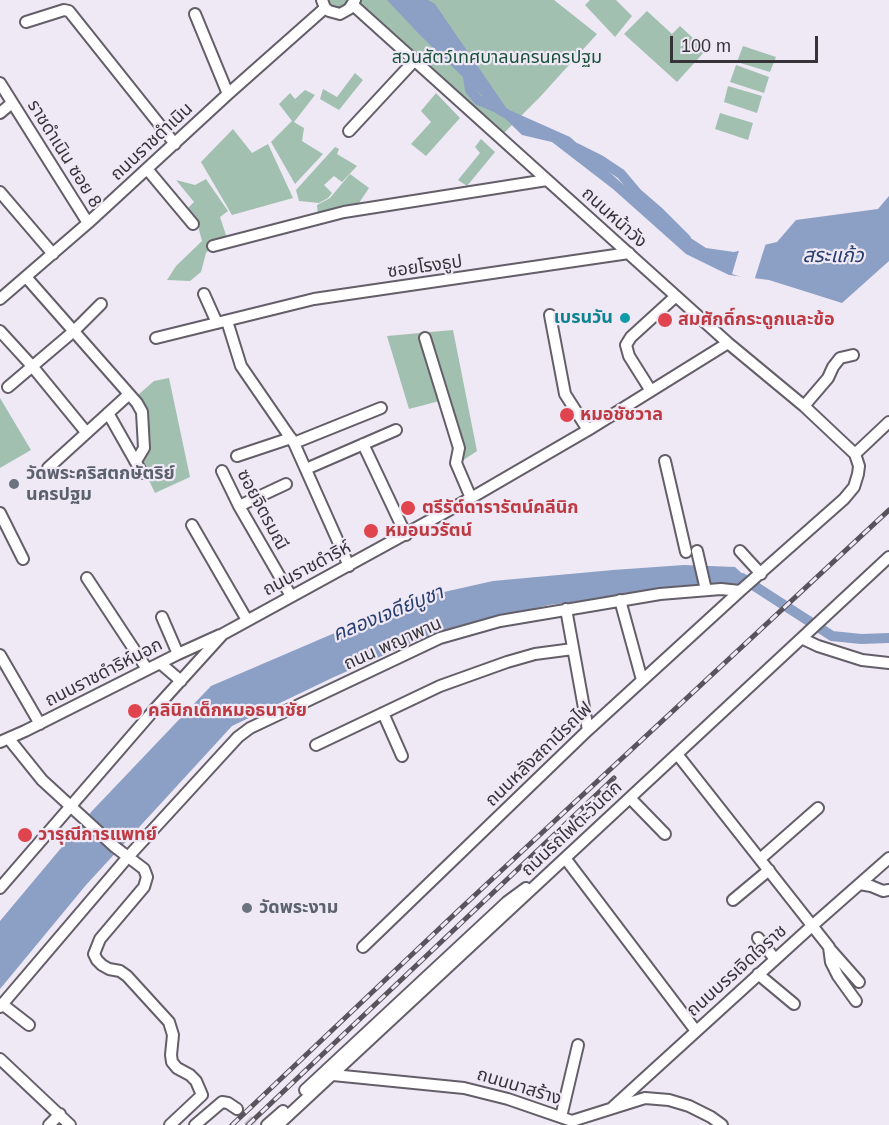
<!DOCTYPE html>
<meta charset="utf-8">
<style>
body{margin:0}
#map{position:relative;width:889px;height:1125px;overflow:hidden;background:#efe8f5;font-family:Arial,sans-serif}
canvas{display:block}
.scale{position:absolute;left:670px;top:36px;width:148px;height:27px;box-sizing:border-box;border:3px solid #373439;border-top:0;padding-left:8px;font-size:18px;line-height:21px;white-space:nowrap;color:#373439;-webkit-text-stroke:4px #efe8f5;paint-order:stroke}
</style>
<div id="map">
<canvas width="889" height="1125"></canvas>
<div class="scale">100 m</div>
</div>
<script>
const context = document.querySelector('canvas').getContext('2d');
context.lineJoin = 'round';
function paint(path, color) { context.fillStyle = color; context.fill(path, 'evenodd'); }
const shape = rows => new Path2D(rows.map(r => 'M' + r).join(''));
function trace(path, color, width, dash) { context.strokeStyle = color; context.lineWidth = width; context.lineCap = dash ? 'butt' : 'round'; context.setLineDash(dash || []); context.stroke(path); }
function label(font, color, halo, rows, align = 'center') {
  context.font = font + ' Arial,"Noto Sans Thai",sans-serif'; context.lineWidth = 4.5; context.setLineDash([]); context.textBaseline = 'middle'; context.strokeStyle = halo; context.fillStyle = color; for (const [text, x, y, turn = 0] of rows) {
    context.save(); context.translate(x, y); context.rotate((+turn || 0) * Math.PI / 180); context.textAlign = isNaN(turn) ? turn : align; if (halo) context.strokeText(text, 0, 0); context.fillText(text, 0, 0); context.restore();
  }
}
const green = shape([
 [328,0,554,0,597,34,540,97,499,138,349,5,342,10,335,8,329,4],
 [590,0,616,0,632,16,615,37,585,5],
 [647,11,672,34,680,26,706,50,677,82,624,34],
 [743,46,776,57,770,72,737,62],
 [736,65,769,77,764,93,730,82],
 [355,73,363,80,339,110,320,99,323,89,337,97],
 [728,86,762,96,757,113,724,102],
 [305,90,315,95,294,122,304,128,302,141,323,154,295,184,271,142,292,121,279,104,290,93,295,99],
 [436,93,460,118,426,156,411,144,431,122,421,111],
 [720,113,753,123,748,140,715,129],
 [233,129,252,153,268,144,293,198,232,215,201,162],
 [481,139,495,152,467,186,458,180,480,153,475,147],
 [335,147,339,149,337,154,357,166,342,182,334,176,324,185,332,193,328,198,319,203,299,201,296,190],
 [350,174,369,188,357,206,318,215,317,205,330,198],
 [206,179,228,211,220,217,227,238,215,243,206,253,201,272,190,281,167,280,176,266,202,241,198,226,186,210,194,202,176,180,195,185],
 [453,330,477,451,459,463,447,399,409,409,387,336],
 [169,378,190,477,155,493,140,462,148,450,148,415,138,395,154,381],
 [0,398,31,450,0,468]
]);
const water = shape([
 [387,0,428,0,435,4,507,109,570,137,663,220,706,248,734,252,777,242,796,220,878,209,889,196,889,261,842,303,769,280,729,275,686,254,613,189,552,142,522,135,418,33],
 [684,565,735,567,749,580,741,586,687,587,549,605,434,633,334,677,232,726,86,885,0,989,0,921,92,811,211,686,351,626,435,594,493,581,613,570]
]);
const pier = shape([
 [763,242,766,243,754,281,732,274,740,247]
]);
const canal = shape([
 [467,70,470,90,478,100,497,108,505,113],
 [576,148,600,160,621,174,637,193,659,212,686,239],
 [742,578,832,636,861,639,889,638]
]);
const minorTunnel = shape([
 [237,1109,253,1125]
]);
const minor = shape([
 [322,0,325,8,329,11,340,14,349,9,355,0],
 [195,14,228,94],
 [26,22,64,10,69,11,175,144],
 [0,83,88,223],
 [0,113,12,103],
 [349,131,414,61],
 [147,169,193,224],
 [0,192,53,254],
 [213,246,344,212,547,180],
 [26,277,137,403,142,412,144,448,138,458,135,461],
 [204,294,217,323],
 [0,299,88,223,228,94,325,8],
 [550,315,565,394,588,430],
 [227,321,241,366,294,443,349,566],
 [0,331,32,366,86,432],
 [156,338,314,299,629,253],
 [425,338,459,448,456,463,471,498],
 [8,387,74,331,101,304],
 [651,391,629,356,626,345,631,337,676,296],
 [804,406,828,378,833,367,840,358,853,355],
 [108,413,142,473],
 [294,443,381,408],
 [363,444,406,535],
 [855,454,889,422],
 [237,456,291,438],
 [665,461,686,552],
 [48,468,126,397,128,394],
 [306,469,396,430],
 [222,471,239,506,291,596],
 [239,506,286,484],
 [0,513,23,559],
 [192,525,247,620],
 [697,551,706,590],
 [740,551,761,574],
 [87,578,147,669],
 [620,600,642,680],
 [566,609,588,730],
 [162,617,178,654],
 [803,639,818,646,862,660,889,663],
 [0,655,40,724],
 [160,663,181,681],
 [383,713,402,756],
 [9,739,42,780,115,847,144,869,147,877,144,887,100,939,94,954,97,960,102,965,109,969,120,971,127,976,169,1022,173,1035,171,1055,172,1062,177,1068,190,1075,196,1081,202,1095,170,1125],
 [0,742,25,731,178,654,220,635],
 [316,745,440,686,507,662,535,654,573,649],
 [677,754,829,947,831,962,838,976,856,1001],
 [630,798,665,834],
 [565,858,696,1031],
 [760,859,818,808],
 [860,884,871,886,883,891,889,890],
 [0,888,154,710,223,634,471,498,588,430,728,343],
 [733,900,769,870],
 [758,938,775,959],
 [363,947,588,730,740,591],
 [829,948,859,982],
 [758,974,794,1004],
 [2,1004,29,1025],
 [0,1007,127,858,238,737,250,728,440,638,500,621,660,594,721,589,740,591,844,499,854,487,858,474,859,466,855,454,804,406,728,343,353,5],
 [0,1059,70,1125],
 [333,1075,464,1088,508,1099,572,1121,645,1098,669,1100,689,1106,711,1117,722,1125],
 [305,1090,507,902,526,888],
 [613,1107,813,925,889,858],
 [561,1117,578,1045],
 [49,1125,60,1114],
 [195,1125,222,1102,228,1103,237,1109],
 [267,1125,283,1111],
 [278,1125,889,557]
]);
const rail = shape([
 [232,1125,460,909,889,510],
 [248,1125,614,778]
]);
const markers = [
 [625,318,6,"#0f9aa8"],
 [665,320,8,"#e0444e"],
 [567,415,8,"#e0444e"],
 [14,484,6,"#6b7280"],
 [408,508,8,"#e0444e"],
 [371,531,8,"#e0444e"],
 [135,711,8,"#e0444e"],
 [25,835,8,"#e0444e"],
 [247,908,6,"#6b7280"]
];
const parkNames = [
 ["สวนสัตว์เทศบาลนครนครปฐม",497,58]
];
const streetNames = [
 ["ถนนราชดำเนิน",152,142,-43],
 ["ราชดำเนิน ซอย 8",64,154,58],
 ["ถนนหน้าวัง",614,218,42],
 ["ซอยโรงธูป",425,267,-8],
 ["ซอยจิตรมณี",262,510,62],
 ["ถนนราชดำริห์",307,569,-28],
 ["ถนน พญาพาน",393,644,-24],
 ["ถนนราชดำริห์นอก",104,673,-27],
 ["ถนนหลังสถานีรถไฟ",539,755,-44],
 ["ถนนรถไฟตะวันตก",572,829,-43],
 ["ถนนบรรเจิดใจราช",737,971,-42],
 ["ถนนนาสร้าง",519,1087,17]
];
const cultureNames = [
 ["เบรนวัน",613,318]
];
const healthNames = [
 ["สมศักดิ์กระดูกและข้อ",678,320],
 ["หมอชัชวาล",580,415],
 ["ตรีรัต์ดารารัตน์คลีนิก",422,508],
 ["หมอนวรัตน์",385,531],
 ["คลินิกเด็กหมอธนาชัย",148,711],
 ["วารุณีการแพทย์",38,835]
];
const worshipNames = [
 ["วัดพระคริสตกษัตริย์",26,474],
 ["นครปฐม",26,495],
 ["วัดพระงาม",259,908]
];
const waterNames = [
 ["สระแก้ว",833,256],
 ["คลองเจดีย์บูชา",388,614,-22]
];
paint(green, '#a2c0b0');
paint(water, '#8c9fc5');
paint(pier, '#efe8f5');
trace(canal, '#8c9fc5', 10);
trace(minorTunnel, '#cac4cf', 10, [10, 5]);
trace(minor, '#645e69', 14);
trace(minor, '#fff', 10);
trace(rail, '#58545b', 5);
trace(rail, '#efe8f5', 3, [9]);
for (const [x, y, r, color] of markers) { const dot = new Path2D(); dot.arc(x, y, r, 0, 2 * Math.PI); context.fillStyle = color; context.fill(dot); trace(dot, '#efe8f5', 2); }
label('18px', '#185139', '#efe8f5', parkNames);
label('18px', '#373439', '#efe8f5', streetNames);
label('bold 18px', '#0d838f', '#efe8f5', cultureNames, 'right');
label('bold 18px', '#be3a42', '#efe8f5', healthNames, 'left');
label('bold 18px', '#5b616d', '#efe8f5', worshipNames, 'left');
label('italic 20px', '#273e6f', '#efe8f5', waterNames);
</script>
